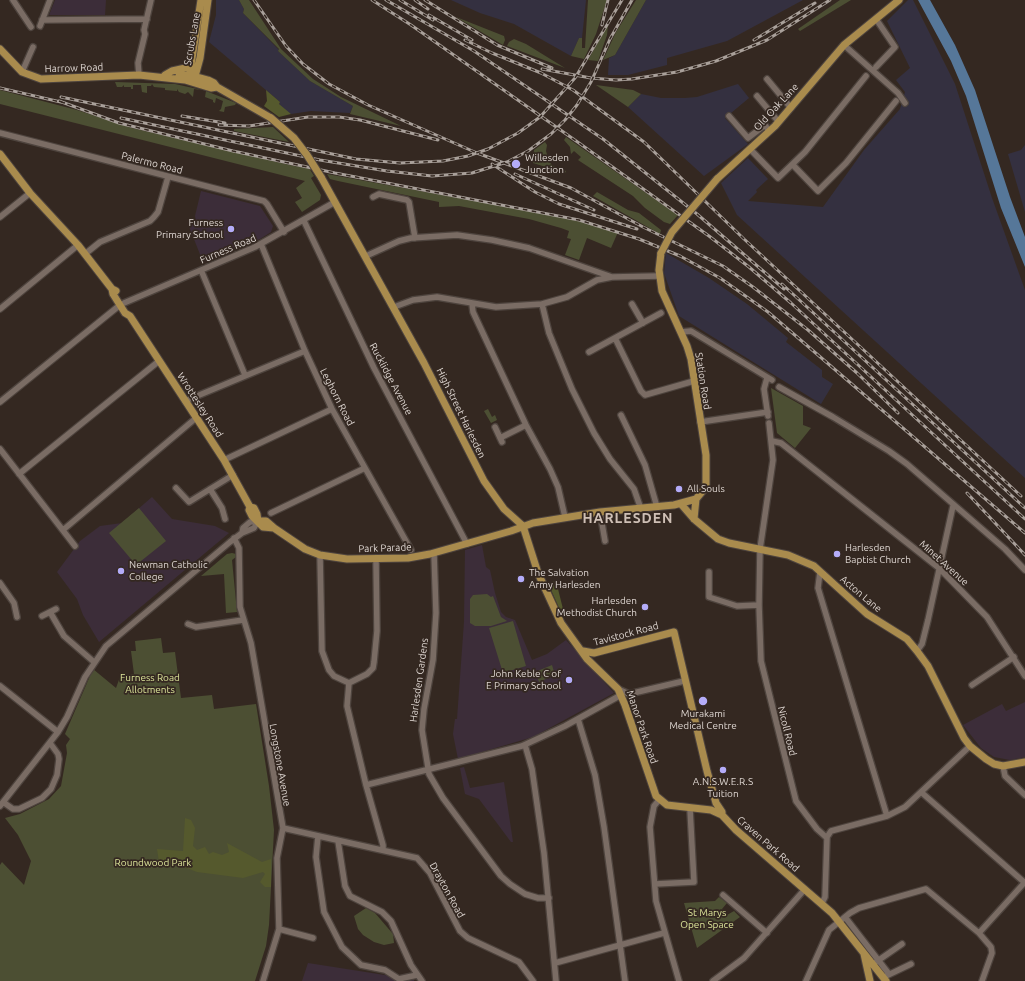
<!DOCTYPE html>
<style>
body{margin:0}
canvas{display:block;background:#342821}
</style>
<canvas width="1025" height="981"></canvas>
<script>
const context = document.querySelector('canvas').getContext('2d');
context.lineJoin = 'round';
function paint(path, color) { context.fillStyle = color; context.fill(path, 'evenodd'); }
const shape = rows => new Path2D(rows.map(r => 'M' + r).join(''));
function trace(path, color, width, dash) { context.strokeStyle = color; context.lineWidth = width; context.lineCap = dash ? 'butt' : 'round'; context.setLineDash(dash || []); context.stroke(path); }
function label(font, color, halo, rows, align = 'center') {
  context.font = font + ' Ubuntu,sans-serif'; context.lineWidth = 3.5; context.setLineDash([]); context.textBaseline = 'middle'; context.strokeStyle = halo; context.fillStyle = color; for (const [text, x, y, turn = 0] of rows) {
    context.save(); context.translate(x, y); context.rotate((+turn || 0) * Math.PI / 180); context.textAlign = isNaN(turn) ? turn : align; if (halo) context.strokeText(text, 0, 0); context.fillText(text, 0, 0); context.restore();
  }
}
const industrial = shape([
 [216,0,239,0,244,9,243,13,279,50,278,51,310,81,353,106,350,113,311,111,291,114,286,111,279,104,280,102,209,42,216,15],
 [451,0,586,0,582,38,579,38,571,56,514,24,480,13],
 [646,0,803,0,727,41,667,58,667,65,628,75,608,75,609,58,615,55],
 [908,0,913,0,955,84,992,198,1025,290,1025,478,737,215,721,183,748,158,768,179,756,190,757,192,748,201,823,207,864,150,900,109,905,92,896,80,910,68,887,21],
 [738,84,749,98,725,118,748,144,704,176,628,107,641,94,661,98,685,98,697,97],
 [1025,145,1025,212,1008,154,1021,150],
 [666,253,709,278,747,304,788,338,786,342,822,370,822,377,833,384,821,404,679,316,664,273]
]);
const education = shape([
 [55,0,106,0,105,15,49,15],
 [201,191,260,206,273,226,271,232,260,239,203,262,188,224,196,221,195,216],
 [152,497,172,519,215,526,229,533,99,642,83,615,77,599,57,572,80,541,100,526,122,523],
 [482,545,486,567,490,570,495,593,501,612,506,617,515,620,532,660,547,654,566,640,614,693,533,737,458,759,453,734,455,719,457,719,464,622,465,550],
 [1025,702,1025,757,1010,760,994,757,981,748,963,725,1002,704,1006,711],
 [464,767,470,788,504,782,513,842,511,842,479,799,465,794,460,768],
 [308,963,391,976,399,980,414,980,414,981,302,981]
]);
const green = shape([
 [239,0,249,0,281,49,313,79,341,97,401,126,350,114,353,106,310,81,278,51,279,49,243,13,244,9],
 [588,0,607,0,596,34,584,59,571,56,579,38,582,38,582,48,585,48],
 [636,0,646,0,615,55,603,60,616,32],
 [840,0,851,0,800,31,798,29],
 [456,17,504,36,505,40,503,45],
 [608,25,607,35,598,61,588,60],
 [514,39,526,44,565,68,507,46,509,42],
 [115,82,175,84,202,90,194,89,193,97,188,92,185,94,179,92,177,89,177,91,165,90,165,88,154,87,152,84,151,86,147,86,147,93,142,92,141,85,133,85,133,89,131,89,131,87,124,87,124,85,122,87,117,87],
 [596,85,633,90,641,94,628,107],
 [0,90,77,110,132,128,294,166,309,168,314,176,311,178,321,195,320,200,302,212,295,202,302,198,296,188,305,181,0,104],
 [206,91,236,103,235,105,225,107,224,112,219,111,221,109,223,101,216,98,215,103,213,102,213,100,205,97],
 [273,127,289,142,234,131,234,129],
 [566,137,669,209,678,215,670,224,664,222,645,208,633,196,581,162,578,160,581,157,574,151,571,154,570,147,564,140],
 [545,142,547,145,546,151,549,162,556,168,566,171,565,173,533,163,534,150],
 [327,174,541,213,587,223,618,232,611,248,587,238,579,260,565,255,571,239,567,238,569,231,561,228,529,219,459,206,439,207,439,202,338,181,330,179],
 [597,192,628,210,639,213,661,230,660,234,593,196],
 [771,388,803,406,803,425,811,428,795,448,777,433],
 [488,409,492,417,495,415,497,420,491,423,484,411],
 [139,508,166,541,136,565,109,533],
 [232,553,236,554,236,557,232,560,237,612,226,613,224,574,201,576,227,554],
 [487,594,491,597,493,596,501,617,507,621,491,626,475,626,470,623,470,599,473,595],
 [513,621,526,666,503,673,489,628],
 [161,638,163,653,175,652,181,698,212,695,214,709,256,704,269,786,274,830,269,925,266,946,255,981,0,981,0,865,2,862,24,885,31,861,18,835,5,818,20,814,49,799,61,786,67,753,66,745,70,739,65,734,93,669,116,688,120,677,134,674,131,651,136,651,135,641],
 [552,665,555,675,539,682,535,672],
 [719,897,727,903,722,909,727,915,734,911,740,917,697,948,684,903,715,901],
 [366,908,375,913,393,934,394,943,384,945,374,942,363,935,358,929,354,916]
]);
const forest = shape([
 [266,90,280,102,279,104,291,114,279,117,264,106,267,101],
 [556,581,563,609,560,610,548,583],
 [185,818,191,820,195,828,193,846,197,850,205,847,209,854,213,852,222,855,229,852,227,843,262,862,271,859,271,887,265,887,260,882,265,874,263,872,243,878,197,872,179,865,159,862,157,849,183,851]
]);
const water = shape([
 [918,0,930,0,955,45,975,90,1010,197,1025,237,1025,267,1001,208,966,96,951,61]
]);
const minor = shape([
 [13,0,31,27],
 [876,19,895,47,876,67],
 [42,20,147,19],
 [40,26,50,0],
 [844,45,898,93,905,103],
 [22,72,33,47],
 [139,75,138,63,145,34,144,30,151,0],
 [767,79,791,108],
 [757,96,778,121],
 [729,116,748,138,765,125,769,131],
 [0,133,264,201,267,204,284,232],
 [750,149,778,178,805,152,866,76],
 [793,165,818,191,846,163,896,101],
 [373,197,379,194,407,200,409,202,415,238],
 [0,217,30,193],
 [304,221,374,368,467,544],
 [261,244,305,351,332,409,411,550],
 [85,254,100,242,150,221,154,217,158,212,168,177],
 [366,256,399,241,411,238,457,235,492,240,529,248,612,277,660,276],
 [201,270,245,375],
 [124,303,255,247,335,202],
 [472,304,473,312,526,425,550,469,558,487,565,517],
 [542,304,549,333,572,389,594,433,610,459,634,489,641,509],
 [632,304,643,323],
 [394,307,413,300,437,297,496,307,542,304,567,297,597,280,612,277],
 [0,309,78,245],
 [681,332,691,331,772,380],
 [615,338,641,391,645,395,694,381],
 [589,352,661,313],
 [767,378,764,389,768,416],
 [779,387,833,417,889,451,907,464,1005,549,1025,570],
 [185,401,305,351],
 [0,402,120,305],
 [621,415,645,465,657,507],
 [700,422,768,412],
 [769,423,773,460,760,549,759,605,761,661,796,801,817,829,827,838,825,897,822,903],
 [495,427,502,442],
 [500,438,526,425],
 [772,441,781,443,939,568,987,617,1025,676],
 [0,449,75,546],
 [224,460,332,409],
 [19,474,159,361],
 [176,488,189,502,233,475],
 [210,489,222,508,225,519],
 [600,512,605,541],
 [271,513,365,468],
 [63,530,196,418],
 [242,533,243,528,250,522,258,521],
 [234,538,239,548,240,607,251,643,283,828,277,858,279,929,263,981],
 [434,553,436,613,433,660,424,709,422,730,429,774,443,798,501,876,510,884,525,894,538,898,549,898],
 [320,555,322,651,329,670,334,676,349,683],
 [709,572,709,597,737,606,759,605],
 [820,572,818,588,887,816],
 [0,583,14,603,17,617],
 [50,612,64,636,94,662],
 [42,616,56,609],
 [188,624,196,627,243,620],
 [917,651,922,644,928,620,953,506],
 [349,683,347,706,366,785,383,845,383,850],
 [349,683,367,674,373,668,374,662,377,631,376,560],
 [972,685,1014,657],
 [0,686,58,732],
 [618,689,629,694,684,681],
 [578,719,595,775,604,827,625,981],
 [525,745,532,769,544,853,556,981],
 [1003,766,1005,776,1025,795],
 [366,785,522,746,565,726,621,695],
 [921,792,1025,883],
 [659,800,654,806,650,827,656,901,679,981],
 [3,802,13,809,19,809,42,798,51,789,57,775,59,759,58,754,50,743],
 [0,806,58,732,67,717,85,677,106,646,230,542,242,533,254,528,258,521],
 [283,828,417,858,430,873,460,931,468,938,519,962,533,981],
 [318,836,316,857,324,912,342,947,361,965,385,970,399,979,417,975],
 [827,837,831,831,887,816,905,807,970,746],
 [338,841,345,886,350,896,382,912,391,921,411,965,422,981],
 [655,884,694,882,690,809],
 [723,895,767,933],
 [845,917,889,974],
 [279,929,313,938],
 [979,933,1025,882],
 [876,962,902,944],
 [555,963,664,933],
 [886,976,911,964],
 [713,981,744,958,805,889],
 [806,981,829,930,850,913,859,908,926,889,979,933,991,947,992,953,982,981]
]);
const major = shape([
 [0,49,22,72,41,79,139,75,185,80,211,88,217,87],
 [165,75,172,71,190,67],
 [179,76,190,75,208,80,214,83,217,87,271,118],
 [189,78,201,0],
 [194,80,200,58,208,0],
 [0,154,30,193,78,245,112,289,116,291],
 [321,177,424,363,484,481,504,509,523,526,538,573,561,623,587,659,618,689,625,705,656,796,667,805,711,810,722,815],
 [717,179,775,126,844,45,899,0],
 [112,289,113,294,125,313,130,316,224,460,250,507,254,508,257,514,258,521],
 [681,504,694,519,718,539,729,543,788,555,814,566,867,614,907,639,917,651,928,666,964,738,970,746,986,759,994,764,1003,766,1025,762],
 [250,507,249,510,252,516,263,527,274,528],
 [694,519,696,499],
 [258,521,266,521,274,528,305,549,320,555,347,559,408,558,430,554,511,531,533,523,600,512,674,505,696,499,706,487,706,455,691,359,687,346,662,291,659,270,661,253],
 [583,651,594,653,674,632,707,771,716,803,722,812,722,815,736,830,832,913,886,981],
 [864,954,870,981]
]);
const rail = shape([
 [254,0,286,46,303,64,329,84,368,105,477,153,571,188,643,227,723,266,753,287,808,330,857,373,898,413],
 [372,0,411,25,579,143,709,236,749,267,791,303,1025,519],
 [386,0,474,51,603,139,697,214,784,289],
 [400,0,433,20],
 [415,0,428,9],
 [425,0,497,45,552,68],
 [429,15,472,40],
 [602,25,608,0],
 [465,40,492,53,541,73,573,90,644,142,744,239,1021,496],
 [754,40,815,3],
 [542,69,591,78,616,80,632,79,677,72,716,61,767,40,830,0],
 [0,88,65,103],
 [61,97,356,159,400,163,443,161,468,156,488,149,518,133,540,117,575,78,622,0],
 [59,101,119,123,233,151,335,173,579,220,639,239,680,256,720,278,768,312,1025,533],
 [182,116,225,123],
 [121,118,320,160,387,171,432,176,472,173,507,162,528,151,551,134,565,120,577,105,591,82,610,39,632,0],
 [219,125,249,126,308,117,339,117,360,120,438,140],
 [492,164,535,192,559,204,637,229],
 [515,174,594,210],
 [782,284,1025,508],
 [967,493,1025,555]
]);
const majorBridge = shape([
 [271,118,294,138,307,155,321,177],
 [661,253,672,232,717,179]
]);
const markers = [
 [516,164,5,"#b4acf9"],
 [231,229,4,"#b4acf9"],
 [679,489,4,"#b4acf9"],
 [837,554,4,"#b4acf9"],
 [121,571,4,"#b4acf9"],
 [521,579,4,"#b4acf9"],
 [645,607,4,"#b4acf9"],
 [569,680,4,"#b4acf9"],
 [703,701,5,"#b4acf9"],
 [723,770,4,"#b4acf9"]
];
const streetNames = [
 ["Scrubs Lane",192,39,-80],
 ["Harrow Road",74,68,-2],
 ["Old Oak Lane",776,107,-47],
 ["Palermo Road",152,163,14],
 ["Furness Road",228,249,-23],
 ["Rucklidge Avenue",391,379,62],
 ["Station Road",703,381,81],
 ["Leghorn Road",337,397,63],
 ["Wrottesley Road",200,405,57],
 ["High Street Harlesden",461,413,64],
 ["Park Parade",385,548,-2],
 ["Minet Avenue",944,563,42],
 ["Acton Lane",861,594,40],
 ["Tavistock Road",626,634,-15],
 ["Harlesden Gardens",419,680,-82],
 ["Manor Park Road",642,727,71],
 ["Nicoll Road",787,731,76],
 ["Longstone Avenue",280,765,80],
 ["Craven Park Road",768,844,41],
 ["Drayton Road",447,890,61]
];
const poiNames = [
 ["Willesden",525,158],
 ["Junction",525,170],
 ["Furness",223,223,"right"],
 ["Primary School",223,235,"right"],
 ["All Souls",687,489],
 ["Harlesden",845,548],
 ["Baptist Church",845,560],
 ["Newman Catholic",129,565],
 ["College",129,577],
 ["The Salvation",529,573],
 ["Army Harlesden",529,585],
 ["Harlesden",637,601,"right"],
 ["Methodist Church",637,613,"right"],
 ["John Keble C of",561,674,"right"],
 ["E Primary School",561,686,"right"],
 ["Murakami",703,714,"center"],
 ["Medical Centre",703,726,"center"],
 ["A.N.S.W.E.R.S",723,782,"center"],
 ["Tuition",723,794,"center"]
];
const parkNames = [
 ["Furness Road",150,678],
 ["Allotments",150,690],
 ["Roundwood Park",153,863],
 ["St Marys",707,913],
 ["Open Space",707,925]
];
const districtNames = [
 ["HARLESDEN",628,518]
];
paint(industrial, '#343040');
paint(education, '#3c2d39');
paint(green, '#4c4f33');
paint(forest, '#55592d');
paint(water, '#567799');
trace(minor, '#4e443e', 8);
trace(major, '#4e443e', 9);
trace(minor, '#7a6c64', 5.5);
trace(major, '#a98b4d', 7);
trace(rail, '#a9a09a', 3);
trace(rail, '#342821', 1.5, [4.5]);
trace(majorBridge, '#4e443e', 9, []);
trace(majorBridge, '#a98b4d', 7);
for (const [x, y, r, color] of markers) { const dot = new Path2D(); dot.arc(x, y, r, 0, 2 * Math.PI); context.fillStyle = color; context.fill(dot); trace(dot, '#342821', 1.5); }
label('10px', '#dfd7d2', '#342821', streetNames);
label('10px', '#dfd7d2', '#342821', poiNames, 'left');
label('10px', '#dbe399', '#342821', parkNames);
context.letterSpacing = '1px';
label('bold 14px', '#cebfb5', '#342821', districtNames);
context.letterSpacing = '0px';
</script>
